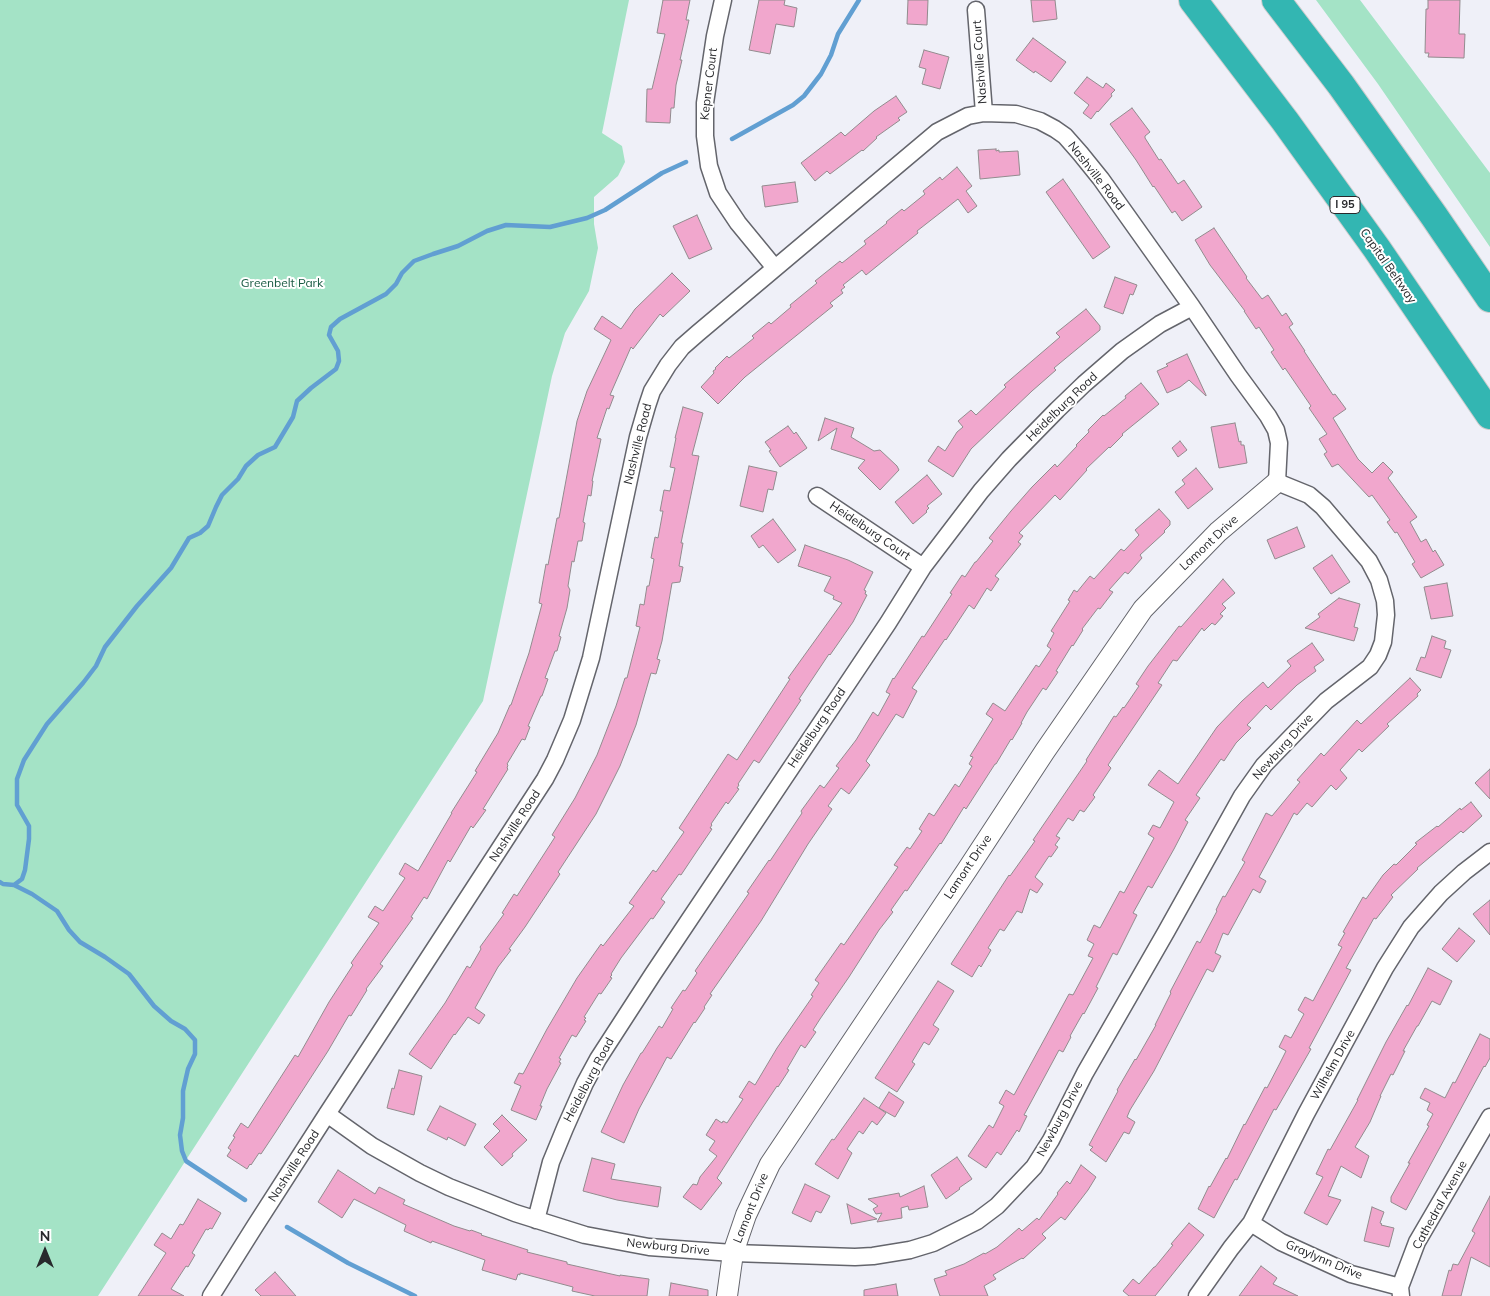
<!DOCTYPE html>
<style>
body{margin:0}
#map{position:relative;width:1490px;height:1296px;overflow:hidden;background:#eff0f8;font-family:Mulish,sans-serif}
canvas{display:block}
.north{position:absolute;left:20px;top:1226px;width:50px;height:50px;-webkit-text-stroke:4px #fff;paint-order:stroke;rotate:0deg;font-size:14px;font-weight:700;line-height:20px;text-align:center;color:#28292c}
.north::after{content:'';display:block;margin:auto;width:18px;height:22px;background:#28292c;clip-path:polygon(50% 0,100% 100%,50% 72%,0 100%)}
</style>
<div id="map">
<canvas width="1490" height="1296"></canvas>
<div class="north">N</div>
</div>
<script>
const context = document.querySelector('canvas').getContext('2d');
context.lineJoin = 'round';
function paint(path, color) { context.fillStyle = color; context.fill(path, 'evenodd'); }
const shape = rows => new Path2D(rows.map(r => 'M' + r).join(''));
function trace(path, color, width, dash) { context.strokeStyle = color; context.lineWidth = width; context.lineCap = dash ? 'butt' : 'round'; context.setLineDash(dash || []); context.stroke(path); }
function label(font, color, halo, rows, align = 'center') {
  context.font = font + ' Mulish,sans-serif'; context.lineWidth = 4; context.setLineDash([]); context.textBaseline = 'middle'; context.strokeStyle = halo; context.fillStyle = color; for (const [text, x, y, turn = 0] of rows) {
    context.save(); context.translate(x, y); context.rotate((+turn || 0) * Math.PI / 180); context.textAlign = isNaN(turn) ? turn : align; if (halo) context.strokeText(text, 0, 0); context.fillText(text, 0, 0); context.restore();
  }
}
const green = shape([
 [0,0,629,0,602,133,622,146,625,162,618,176,594,197,594,224,598,248,589,291,565,333,552,376,483,701,98,1296,0,1296],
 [1316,0,1360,0,1490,173,1490,247,1378,84]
]);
const stream = shape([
 [732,139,793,105,804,96,821,74,831,55,838,34,859,0],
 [0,882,3,884,14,885,22,879,25,870,29,839,29,826,17,805,17,779,24,760,47,724,83,683,96,666,105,647,137,606,171,568,189,538,200,533,208,526,216,507,222,495,238,479,246,466,258,455,275,447,293,417,297,401,311,388,336,369,339,361,338,351,329,335,331,327,340,319,386,294,396,284,402,273,414,261,433,254,458,246,487,231,506,225,550,227,587,218,605,210,662,173,686,162],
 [14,885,32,894,57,911,69,930,80,942,105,957,129,974,154,1006,171,1021,185,1029,195,1040,195,1054,188,1069,183,1091,183,1118,180,1135,182,1151,186,1161,245,1200],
 [287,1227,348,1263,415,1296]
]);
const building = shape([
 [663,0,690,0,686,20,689,20,680,60,682,60,676,85,674,108,671,108,670,123,646,122,647,89,652,89,665,34,657,33,663,0],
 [759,0,785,0,784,5,797,8,794,27,776,24,770,54,749,50,759,0],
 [908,0,928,0,927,25,907,24,908,0],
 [1031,0,1055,0,1057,19,1033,22,1031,0],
 [1428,0,1460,0,1459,34,1465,34,1464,58,1428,57,1429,53,1425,53,1426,9,1428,9,1428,0],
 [1033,38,1066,62,1051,82,1035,71,1034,73,1016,60,1033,38],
 [924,50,949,57,940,89,922,84,926,69,919,67,924,50],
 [1087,77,1103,88,1106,83,1115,90,1111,94,1112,96,1098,112,1097,111,1091,119,1083,113,1089,105,1074,93,1087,77],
 [896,96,907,112,898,118,900,120,876,137,877,138,863,151,862,150,830,174,827,171,815,181,801,163,841,132,845,136,874,111,896,96],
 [1132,108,1150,132,1145,136,1145,138,1159,160,1161,159,1178,184,1184,180,1202,207,1182,221,1175,211,1172,213,1154,186,1153,187,1136,160,1110,124,1132,108],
 [996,149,996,151,999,150,999,152,1018,151,1020,175,980,179,978,150,996,149],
 [957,167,972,186,966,191,977,206,968,213,958,199,917,231,918,233,866,275,862,270,843,285,845,287,841,290,843,293,830,303,833,306,745,377,718,404,701,387,714,373,713,371,716,369,715,368,727,356,729,358,754,338,752,336,769,322,771,324,791,307,790,305,817,283,815,281,840,261,842,263,866,244,864,241,887,223,886,222,902,209,904,211,925,194,923,191,940,177,942,180,957,167],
 [1063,179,1110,247,1093,259,1046,192,1063,179],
 [795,182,798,202,765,207,762,186,795,182],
 [697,215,712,249,689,259,673,226,697,215],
 [1214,228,1247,277,1246,278,1262,299,1268,295,1282,316,1286,313,1293,324,1289,327,1305,351,1304,351,1333,395,1335,394,1346,409,1333,418,1358,459,1372,473,1383,462,1393,472,1388,478,1417,517,1410,522,1421,542,1426,539,1433,552,1435,550,1444,565,1421,578,1412,564,1415,562,1397,532,1395,533,1387,522,1390,520,1372,495,1369,497,1338,464,1332,467,1324,454,1327,452,1319,439,1327,434,1309,408,1311,406,1285,368,1283,370,1271,352,1274,350,1259,327,1256,329,1244,311,1245,311,1210,265,1195,240,1214,228],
 [672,273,690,291,663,317,660,314,633,349,631,347,610,395,614,396,609,409,607,408,597,438,601,439,592,481,593,481,591,496,588,495,583,522,585,523,582,541,578,541,574,562,572,561,568,586,570,590,567,608,559,636,561,637,557,651,555,651,545,678,548,679,542,696,541,696,528,726,530,727,525,740,522,739,507,764,508,765,507,768,508,769,483,809,486,810,473,828,471,826,450,862,448,860,427,899,424,897,411,917,413,918,380,964,383,966,366,989,367,990,351,1016,349,1015,328,1051,275,1133,261,1154,259,1153,251,1165,250,1164,247,1169,227,1156,231,1150,228,1148,235,1137,233,1136,241,1123,248,1128,295,1055,298,1057,329,1002,353,965,351,963,379,923,368,917,375,906,383,911,405,878,399,874,405,863,418,871,452,813,451,813,477,772,475,771,498,733,510,705,511,705,529,653,542,604,539,603,546,564,548,565,557,518,559,518,577,421,587,391,611,340,594,329,602,316,621,329,635,309,672,273],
 [1115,277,1137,285,1133,295,1130,294,1123,314,1104,307,1115,277],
 [1086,309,1100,326,1100,330,1054,368,1056,370,1032,391,971,449,953,477,928,461,938,446,945,451,957,432,963,427,958,421,971,410,976,415,1006,387,1004,385,1060,337,1056,333,1086,309],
 [1187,354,1206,395,1206,396,1189,380,1180,387,1167,393,1157,371,1168,366,1166,364,1187,354],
 [1141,383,1159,404,1122,434,1123,435,1110,448,1109,447,1086,469,1087,470,1060,500,1055,495,1019,533,1023,536,1018,542,1021,544,995,576,999,579,991,591,987,588,974,609,969,605,946,640,945,639,912,688,917,691,903,718,896,714,866,761,870,765,849,794,841,788,828,806,832,809,808,844,761,921,710,994,712,995,704,1007,705,1008,695,1023,694,1022,671,1059,667,1057,639,1109,624,1143,601,1132,623,1085,641,1053,642,1053,659,1026,662,1028,673,1009,671,1008,683,990,685,991,697,973,695,971,749,893,747,892,769,860,770,861,802,813,801,811,820,785,824,788,839,768,836,766,856,740,873,712,878,716,890,694,886,692,893,678,894,679,922,636,924,637,952,594,950,593,962,575,965,577,975,562,976,562,993,541,989,538,1011,511,1032,487,1055,464,1057,467,1077,446,1076,445,1089,432,1088,430,1103,415,1104,416,1126,398,1125,396,1141,383],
 [683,407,703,413,692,455,699,456,681,543,683,543,679,566,683,567,680,582,672,583,662,641,657,659,660,660,656,674,651,673,636,725,620,766,596,814,558,872,560,874,525,927,509,949,511,950,498,967,475,1008,485,1015,479,1024,468,1017,455,1035,454,1034,431,1069,409,1054,445,1003,467,966,470,968,481,949,480,947,504,914,502,913,514,894,517,896,555,837,552,835,575,798,597,755,616,706,625,678,627,678,640,627,636,626,640,604,644,605,647,586,649,586,654,559,651,558,655,537,658,538,663,511,660,511,664,490,670,491,675,468,670,467,676,438,675,438,683,407],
 [825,418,854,428,851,437,874,451,880,450,897,466,899,470,880,490,858,468,865,460,831,449,837,428,818,441,825,418],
 [1235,423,1239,442,1241,441,1241,445,1244,445,1247,463,1219,468,1211,427,1235,423],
 [788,426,794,434,796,432,807,448,780,467,769,451,771,450,765,442,788,426],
 [1180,441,1187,450,1178,457,1172,448,1180,441],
 [749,466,777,472,773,490,768,489,763,512,740,506,749,466],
 [1196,468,1213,489,1188,509,1175,492,1185,484,1182,480,1196,468],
 [927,475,942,494,927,506,929,508,926,511,927,512,913,524,895,502,927,475],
 [1159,509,1170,521,1170,525,1164,531,1165,532,1140,555,1142,558,1128,574,1125,572,1109,590,1113,592,1100,609,1098,608,1082,629,1083,630,1073,646,1072,645,1056,671,1058,672,1046,690,1043,688,1027,712,1021,723,1022,723,1012,740,1011,739,996,764,995,764,966,809,964,807,941,844,940,843,907,891,905,890,891,910,893,912,879,930,849,977,820,1019,813,1030,816,1032,805,1048,801,1045,787,1069,789,1070,778,1087,777,1086,753,1122,717,1178,722,1183,701,1210,683,1197,693,1184,697,1185,700,1177,717,1156,709,1150,715,1141,706,1135,716,1119,722,1123,723,1121,727,1123,743,1099,739,1097,749,1081,755,1085,777,1048,813,996,811,995,819,983,815,980,841,943,844,945,898,867,894,865,907,847,910,849,922,831,919,829,929,813,934,816,955,784,959,787,972,766,969,764,973,757,970,756,993,719,986,714,993,703,1005,711,1036,665,1039,667,1051,649,1047,646,1054,633,1051,631,1070,601,1068,600,1074,590,1077,592,1090,576,1094,579,1121,549,1124,551,1139,535,1135,530,1159,509],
 [773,519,796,550,778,563,763,545,759,548,751,536,773,519],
 [1297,527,1305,547,1275,559,1267,540,1297,527],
 [805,545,848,560,873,572,864,590,866,591,865,594,867,595,853,622,830,655,829,654,799,699,801,700,759,763,754,760,738,784,739,785,737,788,739,789,728,804,726,802,711,824,712,825,710,828,712,829,697,851,681,875,679,874,661,899,665,902,653,919,651,918,621,958,611,974,612,975,610,977,612,978,601,994,599,993,584,1017,586,1018,584,1020,586,1021,576,1037,572,1035,559,1058,561,1059,559,1062,561,1063,547,1089,540,1106,542,1106,536,1120,511,1110,521,1086,514,1083,519,1073,523,1074,547,1029,577,978,601,944,603,946,634,906,629,903,653,870,656,872,684,832,679,828,728,754,737,760,790,679,788,678,842,603,833,599,834,596,824,591,831,577,798,566,805,545],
 [1332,555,1350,582,1331,594,1313,568,1332,555],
 [1223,579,1235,593,1222,604,1226,608,1220,614,1223,616,1215,625,1212,623,1204,631,1202,628,1177,661,1173,660,1158,683,1162,685,1108,765,1111,768,1093,795,1095,797,1084,812,1080,810,1073,821,1068,818,1056,836,1060,838,1055,845,1058,847,1051,857,1049,856,1035,877,1043,884,1037,893,1030,889,1022,913,1017,911,1004,931,1000,929,988,948,991,950,981,967,979,965,972,977,951,964,1009,875,1010,876,1035,841,1033,840,1087,761,1086,760,1114,716,1116,717,1123,707,1124,708,1139,686,1136,684,1148,666,1179,626,1181,627,1223,579],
 [1447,583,1453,616,1431,619,1424,587,1447,583],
 [1339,598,1360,604,1354,627,1358,628,1354,641,1305,628,1320,617,1318,614,1339,598],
 [1432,636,1446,641,1444,648,1451,650,1441,678,1416,670,1421,657,1425,658,1432,636],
 [1312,643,1324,660,1314,667,1316,671,1297,685,1271,710,1266,705,1247,725,1251,728,1236,743,1224,761,1221,759,1196,795,1200,798,1185,820,1188,822,1174,849,1152,888,1148,886,1133,913,1137,915,1117,955,1113,953,1096,987,1098,988,1084,1014,1083,1013,1070,1036,1071,1037,1063,1052,1059,1050,1024,1115,1027,1116,1019,1132,1017,1130,1001,1155,997,1152,986,1168,968,1156,989,1125,993,1128,1004,1106,999,1103,1006,1090,1014,1095,1069,994,1073,995,1093,958,1088,956,1094,944,1087,940,1094,925,1100,928,1120,891,1124,893,1154,838,1148,834,1153,825,1160,828,1174,802,1148,785,1159,770,1178,784,1217,727,1242,701,1263,682,1268,688,1291,666,1287,661,1312,643],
 [1410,678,1421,690,1417,694,1418,696,1387,724,1389,726,1362,752,1359,749,1340,770,1347,778,1336,790,1331,785,1312,807,1307,803,1297,815,1294,813,1259,877,1266,881,1260,893,1253,889,1228,935,1223,933,1215,953,1221,956,1213,972,1207,969,1154,1071,1130,1110,1127,1117,1135,1122,1129,1134,1124,1132,1106,1162,1090,1150,1093,1147,1089,1145,1118,1091,1117,1090,1135,1059,1136,1060,1156,1025,1155,1025,1171,993,1170,992,1197,941,1200,943,1217,911,1216,910,1223,896,1225,897,1245,862,1242,860,1266,813,1272,816,1300,782,1297,780,1321,753,1324,756,1357,720,1361,724,1410,678],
 [1490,769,1490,799,1475,783,1490,769],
 [1471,802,1482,816,1463,833,1461,831,1417,868,1418,869,1391,895,1393,897,1376,919,1374,918,1346,968,1351,970,1309,1048,1311,1049,1276,1110,1274,1109,1237,1180,1235,1179,1214,1218,1198,1209,1209,1186,1210,1187,1226,1158,1227,1159,1244,1124,1245,1125,1265,1087,1267,1088,1280,1063,1286,1051,1279,1047,1285,1035,1291,1038,1304,1014,1298,1010,1305,997,1313,1001,1342,947,1338,945,1345,933,1343,932,1363,897,1366,899,1383,875,1394,864,1396,865,1417,844,1415,843,1437,826,1438,827,1460,808,1461,810,1471,802],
 [1490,900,1490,935,1473,914,1490,900],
 [1459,928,1475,941,1457,962,1442,949,1459,928],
 [1428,968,1452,981,1440,1005,1432,1001,1418,1026,1417,1026,1403,1051,1405,1051,1393,1075,1391,1074,1380,1096,1381,1096,1370,1122,1355,1147,1369,1156,1361,1178,1341,1166,1328,1196,1341,1200,1327,1225,1304,1213,1323,1177,1316,1174,1328,1149,1330,1150,1358,1100,1357,1100,1386,1042,1407,1005,1408,1006,1428,968],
 [938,981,954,991,933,1025,939,1029,929,1045,924,1042,912,1062,915,1064,897,1092,875,1078,938,981],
 [1480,1034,1490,1039,1490,1058,1485,1067,1484,1066,1406,1210,1391,1202,1391,1197,1410,1163,1408,1163,1429,1126,1427,1125,1433,1114,1427,1110,1430,1103,1420,1098,1425,1088,1445,1098,1453,1082,1455,1083,1480,1034],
 [399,1070,422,1076,414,1115,387,1108,392,1088,394,1089,399,1070],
 [889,1092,904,1102,895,1117,879,1108,889,1092],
 [864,1098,886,1113,877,1125,872,1121,863,1134,859,1131,847,1149,852,1153,838,1179,815,1164,832,1139,834,1140,864,1098],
 [440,1106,476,1124,465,1146,448,1137,447,1140,427,1130,440,1106],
 [502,1115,527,1140,512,1154,513,1156,502,1166,484,1147,500,1131,493,1124,502,1115],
 [957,1157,972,1179,959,1188,960,1189,946,1199,931,1175,957,1157],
 [592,1158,615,1164,611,1179,661,1187,658,1207,617,1200,583,1191,592,1158],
 [1081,1165,1096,1177,1088,1190,1065,1220,1061,1217,1042,1234,1046,1238,1023,1259,1022,1258,993,1275,996,1279,984,1286,988,1296,940,1296,934,1279,947,1275,945,1271,964,1264,984,1253,985,1254,997,1247,1019,1228,1022,1231,1037,1218,1039,1220,1058,1194,1057,1193,1067,1181,1070,1184,1081,1165],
 [338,1170,375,1194,379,1187,405,1200,403,1204,454,1226,470,1231,471,1230,482,1234,481,1235,528,1250,527,1252,567,1262,567,1264,620,1276,620,1275,649,1279,647,1296,595,1296,572,1291,573,1287,520,1273,520,1275,518,1274,516,1280,482,1270,485,1260,432,1241,431,1243,404,1231,406,1225,354,1199,342,1218,318,1202,338,1170],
 [805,1184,830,1196,821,1213,816,1211,811,1222,792,1213,805,1184],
 [924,1186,928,1207,909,1210,908,1206,901,1208,902,1218,877,1222,882,1213,876,1214,873,1209,878,1206,868,1199,899,1193,900,1197,924,1186],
 [1490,1196,1490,1267,1471,1257,1461,1296,1442,1296,1449,1270,1451,1271,1453,1264,1458,1265,1475,1233,1472,1231,1490,1196],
 [198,1199,221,1213,212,1229,210,1228,208,1230,206,1229,192,1253,195,1255,188,1267,186,1266,171,1289,184,1296,138,1296,166,1253,154,1245,162,1233,171,1239,180,1224,183,1225,198,1199],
 [847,1204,877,1219,851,1224,847,1204],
 [1372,1207,1384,1212,1380,1223,1382,1224,1381,1225,1394,1228,1389,1247,1364,1241,1372,1207],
 [1189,1223,1204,1235,1155,1296,1129,1296,1123,1291,1133,1279,1139,1284,1154,1267,1155,1267,1173,1245,1171,1244,1189,1223],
 [1261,1266,1277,1278,1273,1284,1298,1296,1239,1296,1261,1266],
 [275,1272,296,1296,261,1296,255,1290,275,1272],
 [671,1283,708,1290,708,1296,669,1296,671,1283],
 [896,1284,898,1296,864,1296,864,1290,896,1284]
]);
const minor = shape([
 [723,0,715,36,705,103,705,136,709,166,718,193,738,223,775,268],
 [976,10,984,113],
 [817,496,923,567],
 [536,1220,551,1162,565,1128,585,1083,598,1059,653,974,888,623,923,567,981,491,1009,459,1057,410,1084,384,1122,351,1160,324,1192,307],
 [1251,1223,1281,1242,1351,1274,1400,1287],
 [211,1296,255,1226,327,1114,370,1048,545,779,555,760,572,720,591,658,638,437,647,406,652,391,668,365,682,347,698,333,937,132,968,116,984,113,1016,114,1040,121,1055,129,1065,136,1080,153,1101,179,1192,307,1238,375,1268,416,1276,430,1279,443,1277,482,1309,495,1323,507,1369,561,1379,580,1385,601,1386,615,1383,642,1378,655,1370,667,1326,701,1264,765,1242,796,1166,932,1085,1073,1051,1140,1034,1167,997,1206,977,1221,933,1243,910,1250,873,1256,855,1257,733,1253,649,1247,585,1235,515,1213,449,1187,420,1173,372,1146,327,1114],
 [1197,1296,1231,1248,1251,1223,1306,1114,1385,968,1411,927,1441,893,1464,872,1490,852],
 [1401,1296,1400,1287,1417,1242,1490,1117]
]);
const tertiary = shape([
 [727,1296,733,1253,746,1215,770,1164,967,870,1045,751,1143,609,1218,532,1277,482]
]);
const motorway = shape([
 [1193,0,1285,121,1377,249,1490,415],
 [1276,0,1341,85,1434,216,1490,298]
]);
const shields = [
 [1345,205,30]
];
const shieldNames = [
 ["I 95",1345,205]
];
const streetNames = [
 ["Nashville Court",980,62,-94],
 ["Kepner Court",709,84,-83],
 ["Nashville Road",1096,176,52],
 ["Capital Beltway",1388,266,55],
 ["Heidelburg Road",1062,407,-44],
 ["Nashville Road",638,444,-76],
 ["Heidelburg Court",870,531,34],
 ["Lamont Drive",1209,543,-43],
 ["Heidelburg Road",817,728,-56],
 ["Newburg Drive",1283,747,-48],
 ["Nashville Road",515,826,-57],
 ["Lamont Drive",968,867,-56],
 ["Wilhelm Drive",1333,1065,-61],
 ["Heidelburg Road",589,1080,-62],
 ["Newburg Drive",1060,1119,-62],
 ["Nashville Road",294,1166,-57],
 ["Cathedral Avenue",1440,1205,-61],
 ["Lamont Drive",751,1208,-68],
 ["Newburg Drive",668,1247,6],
 ["Graylynn Drive",1324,1260,23]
];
const parkNames = [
 ["Greenbelt Park",282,283]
];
paint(green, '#a4e3c6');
trace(stream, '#619fd2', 4.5);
paint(building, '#f1a7cd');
trace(building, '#928b8e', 1);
trace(minor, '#64656c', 19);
trace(tertiary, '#64656c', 22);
trace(motorway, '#cbcccc', 30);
trace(minor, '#fff', 16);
trace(tertiary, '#fff', 20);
trace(motorway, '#33b6b2', 28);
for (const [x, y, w] of shields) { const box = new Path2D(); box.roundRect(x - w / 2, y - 8.5, w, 17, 4); context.fillStyle = '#fff'; context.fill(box); trace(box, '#28292c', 1); }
label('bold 11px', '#28292c', null, shieldNames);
label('12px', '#28292c', '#fff', streetNames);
label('12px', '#185a42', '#fff', parkNames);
</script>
